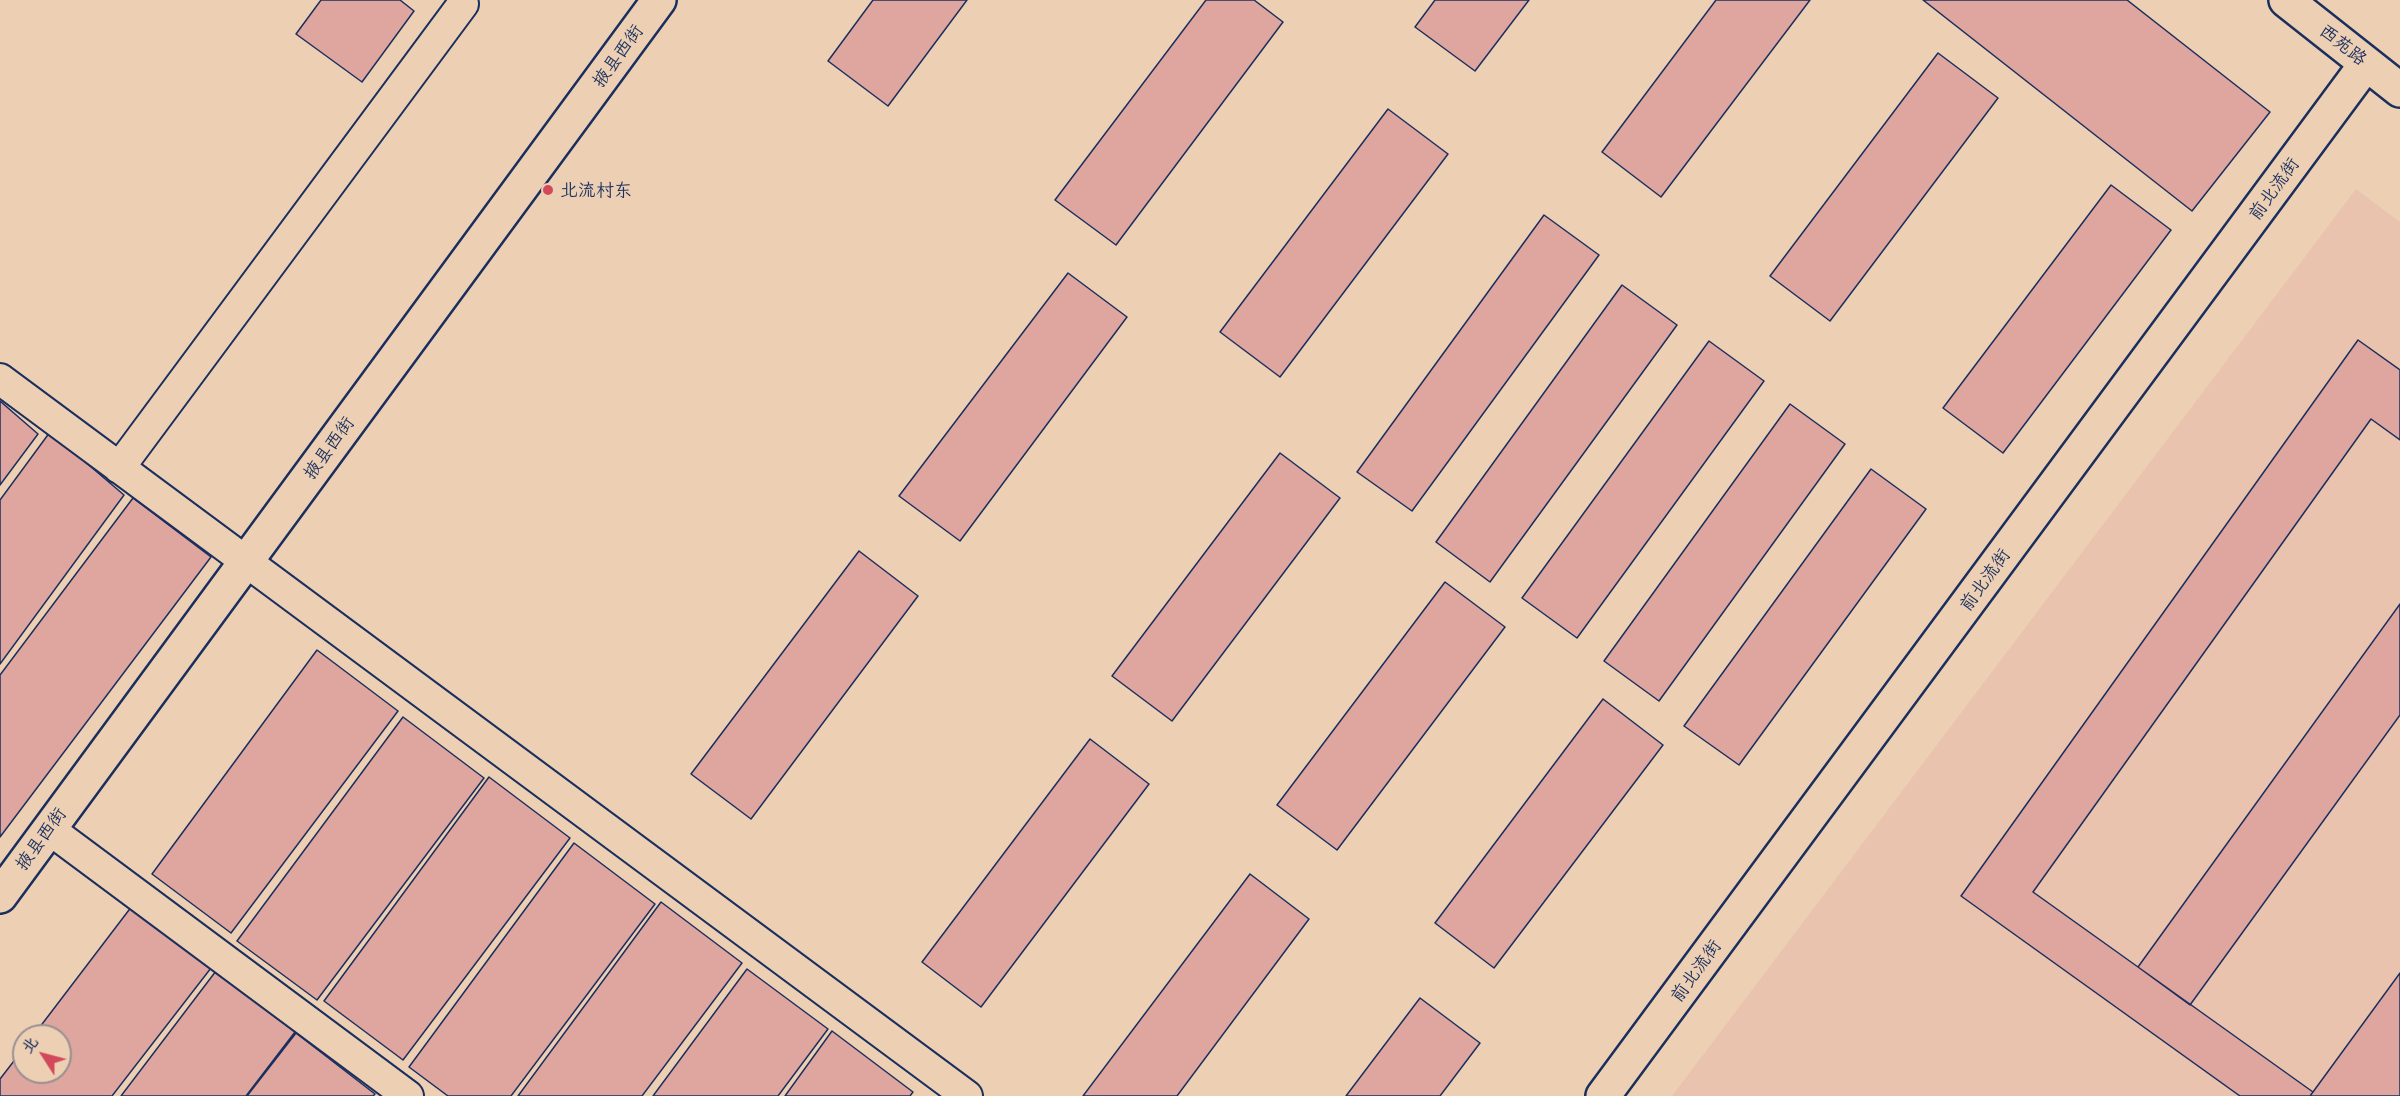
<!DOCTYPE html>
<meta charset="utf-8">
<style>
body{margin:0}
#map{position:relative;width:2400px;height:1096px;overflow:hidden;background:#edd0b4;font-family:Mali,"LXGW WenKai TC",sans-serif}
canvas{display:block}
.north{position:absolute;left:12px;top:1024px;width:60px;height:60px;box-sizing:border-box;background:#edd0b4;border:2px solid #999092;border-radius:50%;rotate:306deg;font-size:16px;font-weight:700;line-height:24px;text-align:center;color:#1b2f5e}
.north::after{content:'';display:block;margin:auto;width:21px;height:27px;background:#d1495b;clip-path:polygon(50% 0,100% 100%,50% 72%,0 100%)}
</style>
<div id="map">
<canvas width="2400" height="1096"></canvas>
<div class="north">北</div>
</div>
<script>
const context = document.querySelector('canvas').getContext('2d');
context.lineJoin = 'round';
function paint(path, color) { context.fillStyle = color; context.fill(path, 'evenodd'); }
const shape = rows => new Path2D(rows.map(r => 'M' + r).join(''));
function trace(path, color, width, dash) { context.strokeStyle = color; context.lineWidth = width; context.lineCap = dash ? 'butt' : 'round'; context.setLineDash(dash || []); context.stroke(path); }
function label(font, color, halo, rows, align = 'center') {
  context.font = font + ' Mali,"LXGW WenKai TC",sans-serif'; context.lineWidth = 6; context.setLineDash([]); context.textBaseline = 'middle'; context.strokeStyle = halo; context.fillStyle = color; for (const [text, x, y, turn = 0] of rows) {
    context.save(); context.translate(x, y); context.rotate((+turn || 0) * Math.PI / 180); context.textAlign = isNaN(turn) ? turn : align; if (halo) context.strokeText(text, 0, 0); context.fillText(text, 0, 0); context.restore();
  }
}
const built = shape([
 [2356,189,2400,222,2400,1096,1672,1096]
]);
const building = shape([
 [321,0,400,0,414,11,362,82,296,34,321,0],
 [873,0,967,0,888,106,828,61,873,0],
 [1206,0,1254,0,1283,22,1116,245,1055,200,1206,0],
 [1435,0,1529,0,1475,71,1415,27,1435,0],
 [1716,0,1810,0,1661,197,1602,152,1716,0],
 [1923,0,2127,0,2270,112,2192,211,1923,0],
 [1938,53,1998,98,1830,321,1770,276,1938,53],
 [1388,109,1448,154,1280,377,1220,332,1388,109],
 [2111,185,2171,230,2003,453,1943,408,2111,185],
 [1544,215,1599,255,1412,511,1357,472,1544,215],
 [1068,273,1127,317,960,541,899,496,1068,273],
 [1622,285,1677,325,1490,582,1436,542,1622,285],
 [2358,340,2400,370,2400,440,2371,419,2033,892,2313,1092,2310,1096,2240,1096,1961,896,2358,340],
 [1709,341,1764,381,1577,638,1522,598,1709,341],
 [0,401,38,434,0,485,0,401],
 [1790,404,1845,444,1659,701,1604,661,1790,404],
 [50,432,124,495,0,664,0,500,50,432],
 [1280,453,1340,498,1172,721,1112,676,1280,453],
 [1871,469,1926,509,1739,765,1684,726,1871,469],
 [133,498,211,557,0,837,0,675,133,498],
 [859,551,918,596,751,819,691,774,859,551],
 [1445,582,1505,627,1337,850,1277,805,1445,582],
 [2400,604,2400,715,2190,1005,2138,967,2400,604],
 [317,650,398,711,231,933,152,874,317,650],
 [1603,699,1663,745,1494,968,1435,923,1603,699],
 [403,717,484,778,317,1000,237,941,403,717],
 [1090,739,1149,784,981,1007,922,962,1090,739],
 [489,777,570,838,403,1060,324,1001,489,777],
 [574,843,655,904,511,1096,448,1096,409,1067,574,843],
 [1250,874,1309,919,1177,1096,1083,1096,1250,874],
 [661,902,742,963,642,1096,518,1096,661,902],
 [132,906,211,968,112,1096,0,1096,0,1079,24,1048,24,1072,60,1072,60,1036,33,1036,132,906],
 [747,969,828,1029,778,1096,653,1096,747,969],
 [216,971,295,1032,246,1096,121,1096,216,971],
 [2400,973,2400,1096,2310,1096,2313,1092,2400,973],
 [1420,998,1480,1043,1440,1096,1346,1096,1420,998],
 [832,1031,913,1092,910,1096,785,1096,832,1031],
 [296,1033,375,1094,373,1096,247,1096,296,1033]
]);
const street = shape([
 [0,379,967,1096],
 [119,468,463,4],
 [49,829,408,1096]
]);
const secondary = shape([
 [2286,0,2400,90],
 [0,896,659,0],
 [1603,1096,2366,64]
]);
const markers = [
 [548,190,6,"#d1495b"]
];
const streetNames = [
 ["西苑路",2343,45,38],
 ["掖县西街",618,56,-54],
 ["前北流街",2274,189,-54],
 ["掖县西街",329,448,-54],
 ["前北流街",1985,580,-54],
 ["掖县西街",41,839,-54],
 ["前北流街",1696,971,-54]
];
const poiNames = [
 ["北流村东",560,190]
];
paint(built, '#e9c3ae');
paint(building, '#dfa59f');
trace(building, '#1b2f5e', 1.5);
trace(street, '#1b2f5e', 34);
trace(secondary, '#1b2f5e', 38);
trace(street, '#edd0b4', 30);
trace(secondary, '#edd0b4', 33);
for (const [x, y, r, color] of markers) { const dot = new Path2D(); dot.arc(x, y, r, 0, 2 * Math.PI); context.fillStyle = color; context.fill(dot); trace(dot, '#edd0b4', 2); }
label('18px', '#1b2f5e', '#edd0b4', streetNames);
label('18px', '#1b2f5e', '#edd0b4', poiNames, 'left');
</script>
